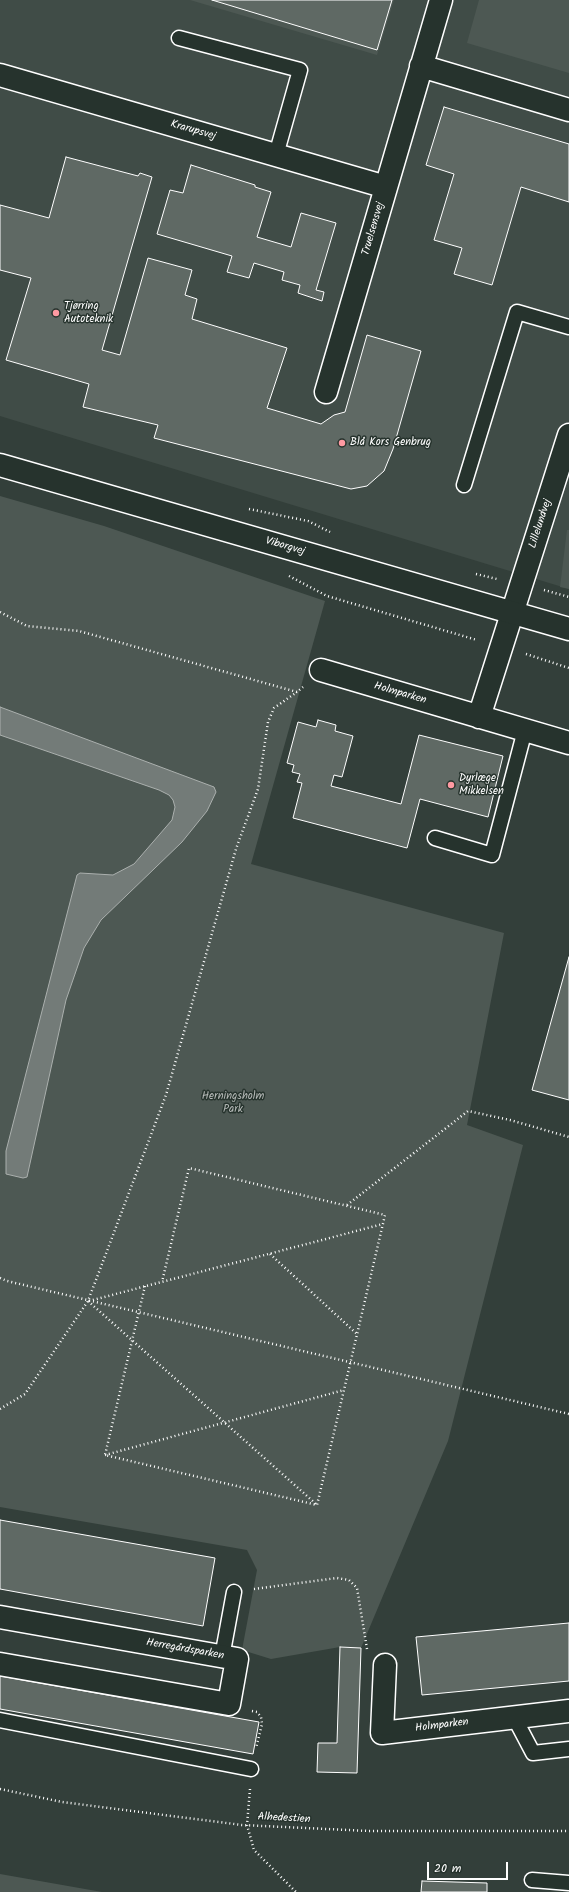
<!DOCTYPE html>
<meta charset="utf-8">
<style>
body{margin:0}
#map{position:relative;width:569px;height:1892px;overflow:hidden;background:#333f3a;font-family:Kalam,sans-serif}
canvas{display:block}
.scale{position:absolute;left:427px;top:1862px;width:81px;height:18px;box-sizing:border-box;border:2px solid #fff;border-top:0;padding-left:5px;font-size:12px;line-height:14px;white-space:nowrap;color:#fff;-webkit-text-stroke:3px #26332d;paint-order:stroke}
</style>
<div id="map">
<canvas width="569" height="1892"></canvas>
<div class="scale">20 m</div>
</div>
<script>
const context = document.querySelector('canvas').getContext('2d');
context.lineJoin = 'round';
function paint(path, color) { context.fillStyle = color; context.fill(path, 'evenodd'); }
const shape = rows => new Path2D(rows.map(r => 'M' + r).join(''));
function trace(path, color, width, dash) { context.strokeStyle = color; context.lineWidth = width; context.lineCap = dash ? 'butt' : 'round'; context.setLineDash(dash || []); context.stroke(path); }
function label(font, color, halo, rows, align = 'center') {
  context.font = font + ' Kalam,sans-serif'; context.lineWidth = 3; context.setLineDash([]); context.textBaseline = 'middle'; context.strokeStyle = halo; context.fillStyle = color; for (const [text, x, y, turn = 0] of rows) {
    context.save(); context.translate(x, y); context.rotate((+turn || 0) * Math.PI / 180); context.textAlign = isNaN(turn) ? turn : align; if (halo) context.strokeText(text, 0, 0); context.fillText(text, 0, 0); context.restore();
  }
}
const built = shape([
 [0,0,569,0,569,589,0,416]
]);
const green = shape([
 [190,0,394,0,377,55],
 [479,0,569,0,569,73,467,43],
 [0,496,104,526,325,601,251,864,504,933,467,1125,523,1145,448,1441,361,1648,340,1647,271,1659,242,1650,257,1570,247,1550,0,1507],
 [567,530,569,530,569,589,560,587],
 [0,1874,102,1892,0,1892]
]);
const water = shape([
 [0,707,214,787,216,792,207,811,182,842,101,920,84,948,66,1000,27,1177,23,1178,6,1174,6,1151,77,875,80,873,113,875,134,864,172,820,175,807,173,800,169,795,159,790,0,735,0,707]
]);
const building = shape([
 [212,0,392,0,377,50,212,0],
 [444,107,569,144,569,202,521,187,492,285,454,274,462,248,434,240,454,174,426,165,444,107],
 [66,157,138,176,140,173,152,177,102,350,120,355,148,258,192,270,185,295,197,299,192,319,287,348,267,408,321,424,334,415,345,412,367,335,421,351,393,449,384,471,367,486,351,489,154,438,158,425,83,407,89,384,6,360,31,278,0,270,0,205,49,218,66,157],
 [191,165,255,185,255,187,271,192,257,237,291,247,301,213,336,223,316,290,324,292,322,301,298,293,300,285,282,280,284,272,254,263,249,278,227,272,232,256,157,234,170,190,183,193,191,165],
 [318,720,336,725,335,731,353,736,342,777,334,775,331,786,401,804,419,735,503,756,488,817,420,799,407,848,293,818,302,783,297,782,300,774,292,772,294,765,287,763,298,722,316,727,318,720],
 [569,957,569,1100,532,1090,569,957],
 [0,1520,215,1558,203,1626,0,1589,0,1520],
 [569,1623,569,1681,422,1695,416,1637,569,1623],
 [340,1647,361,1648,357,1773,317,1772,318,1743,337,1743,340,1647],
 [0,1676,259,1722,253,1754,0,1709,0,1676],
 [422,1881,487,1883,487,1892,421,1892,422,1881]
]);
const path = shape([
 [249,509,308,521,330,532],
 [476,574,497,579],
 [289,576,327,596,477,640],
 [544,590,569,597],
 [0,612,27,626,79,631,297,692,303,687],
 [526,654,569,668],
 [347,1205,468,1111,510,1120,569,1137],
 [270,1254,357,1334],
 [0,1278,7,1281,569,1414],
 [145,1286,105,1455,317,1505,385,1215,189,1168,162,1282],
 [88,1301,316,1504],
 [89,1301,383,1224],
 [0,1409,25,1394,88,1301,166,1095,236,849,258,789,268,722,274,708,297,692],
 [105,1455,344,1390],
 [254,1589,337,1578,349,1580,357,1588,367,1649],
 [252,1711,257,1712,261,1717,262,1724,256,1748],
 [0,1789,62,1802,242,1825,369,1831,569,1831],
 [250,1789,247,1825,254,1850,296,1892]
]);
const service = shape([
 [179,38,300,70,276,155],
 [464,485,517,312,569,327],
 [435,838,492,855,525,730],
 [222,1657,234,1592],
 [514,1717,533,1753,569,1749],
 [0,1720,251,1769],
 [532,1880,569,1883]
]);
const minor = shape([
 [421,66,569,110],
 [0,75,386,187],
 [326,392,441,0],
 [321,670,569,743],
 [479,717,569,435],
 [0,1617,237,1659,229,1704,0,1664],
 [385,1665,382,1733,569,1711]
]);
const tertiary = shape([
 [0,465,569,629]
]);
const markers = [
 [56,313,4,"#ff9aa2"],
 [342,443,4,"#ff9aa2"],
 [451,785,4,"#ff9aa2"]
];
const streetNames = [
 ["Krarupsvej",193,131,16],
 ["Truelsensvej",374,229,-74],
 ["Lillelundvej",541,524,-72],
 ["Viborgvej",285,547,16],
 ["Holmparken",400,694,16],
 ["Herregårdsparken",185,1650,10],
 ["Holmparken",442,1726,-7],
 ["Alhedestien",284,1819,3]
];
const poiNames = [
 ["Tjørring",64,307],
 ["Autoteknik",64,320],
 ["Blå Kors Genbrug",350,443],
 ["Dyrlæge",459,779],
 ["Mikkelsen",459,792]
];
const parkNames = [
 ["Herningsholm",233,1097],
 ["Park",233,1110]
];
paint(built, '#404c47');
paint(green, '#4d5853');
paint(water, '#737b78');
trace(water, '#abb0ae', 1);
paint(building, '#5f6964');
trace(building, '#fff', 1);
trace(service, '#fff', 17);
trace(minor, '#fff', 25);
trace(tertiary, '#fff', 25);
trace(path, '#fff', 2.5, [1, 3]);
trace(service, '#26332d', 14);
trace(minor, '#26332d', 22);
trace(tertiary, '#26332d', 22);
for (const [x, y, r, color] of markers) { const dot = new Path2D(); dot.arc(x, y, r, 0, 2 * Math.PI); context.fillStyle = color; context.fill(dot); trace(dot, '#26332d', 1.5); }
label('11px', '#fff', '#26332d', streetNames);
label('11px', '#fff', '#26332d', poiNames, 'left');
label('11px', '#b8bcba', '#26332d', parkNames);
</script>
